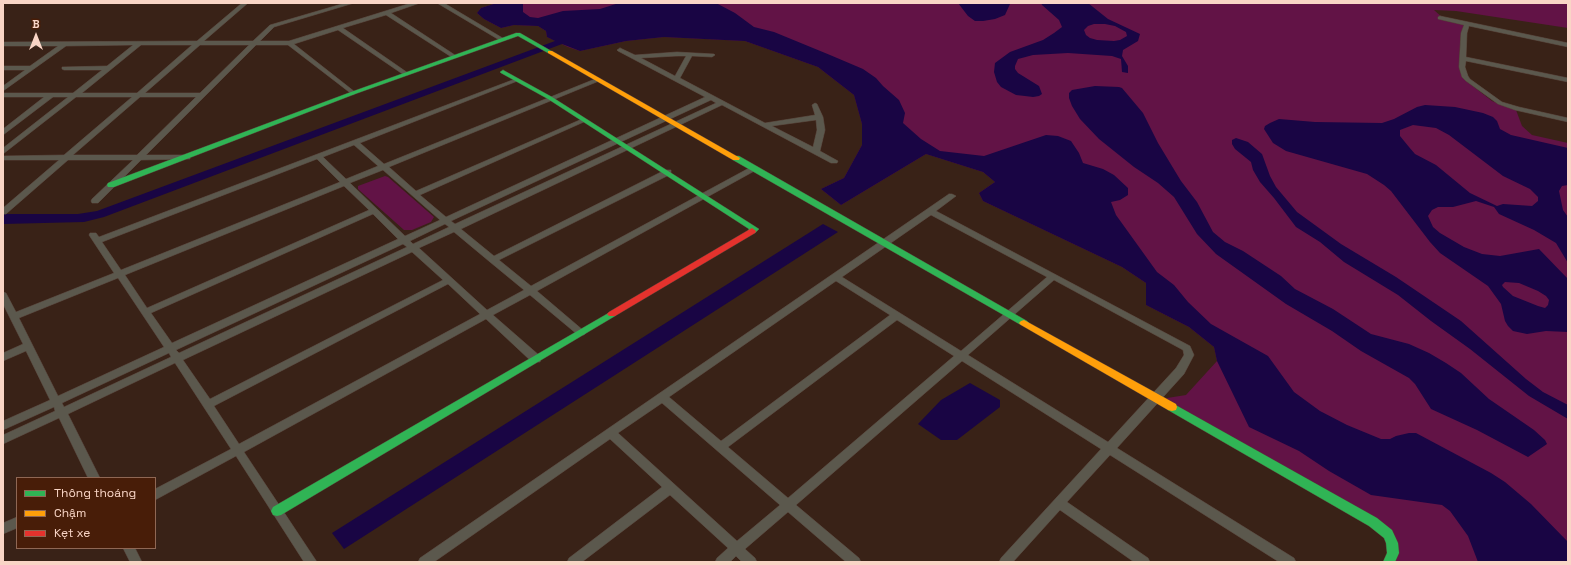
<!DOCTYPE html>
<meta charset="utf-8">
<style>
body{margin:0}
#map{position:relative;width:1571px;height:565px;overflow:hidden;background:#392217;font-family:"Space Grotesk",sans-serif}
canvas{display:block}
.frame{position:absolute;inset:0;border:4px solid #f9d5c6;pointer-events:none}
.legend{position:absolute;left:16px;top:477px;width:140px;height:72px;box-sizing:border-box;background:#481d08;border:1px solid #8f6754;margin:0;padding:5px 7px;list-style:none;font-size:12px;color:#f9d5c6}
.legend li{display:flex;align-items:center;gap:8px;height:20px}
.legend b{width:20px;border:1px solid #8f6754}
.north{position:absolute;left:16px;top:16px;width:40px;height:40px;-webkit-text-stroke:3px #481d08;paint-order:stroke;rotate:0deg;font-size:11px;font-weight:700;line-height:16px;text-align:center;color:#f9d5c6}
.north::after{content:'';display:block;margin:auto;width:14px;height:18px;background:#f9d5c6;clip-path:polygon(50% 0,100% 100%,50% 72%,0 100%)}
</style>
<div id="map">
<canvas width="1571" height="565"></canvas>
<div class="frame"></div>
<ul class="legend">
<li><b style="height:5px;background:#30b455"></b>Thông thoáng</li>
<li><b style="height:5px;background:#ff9f0a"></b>Chậm</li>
<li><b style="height:5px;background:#e5322d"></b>Kẹt xe</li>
</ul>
<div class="north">B</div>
</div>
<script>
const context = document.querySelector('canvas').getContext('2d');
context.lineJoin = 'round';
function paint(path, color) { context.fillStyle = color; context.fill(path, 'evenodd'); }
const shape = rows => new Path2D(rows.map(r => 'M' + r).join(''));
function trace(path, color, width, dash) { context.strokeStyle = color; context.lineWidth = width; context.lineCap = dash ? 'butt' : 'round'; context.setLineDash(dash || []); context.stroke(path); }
const green = shape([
 [497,3,1568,3,1568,28,1456,11,1434,10,1444,19,1464,24,1460,44,1460,66,1462,76,1465,80,1492,101,1516,110,1522,126,1532,135,1568,143,1568,562,1395,562,1395,539,1161,399,1186,395,1217,361,1214,347,1189,327,1146,305,1146,283,1122,267,983,201,979,193,995,182,983,172,926,154,841,205,821,189,844,178,862,145,862,124,854,95,818,67,745,41,664,37,626,41,580,51,568,47,547,37,546,31,538,26,514,25,501,28,484,19,477,13,481,8],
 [385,176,388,177,434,217,431,222,412,230,404,230,358,189,358,186]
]);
const water = shape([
 [497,3,523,3,523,12,530,17,538,18,563,11,600,9,619,3,716,3,735,13,754,27,774,32,830,55,863,69,876,78,883,86,899,100,905,113,903,123,921,139,940,151,984,156,1046,135,1058,136,1071,141,1079,153,1083,163,1103,169,1114,175,1128,188,1128,195,1120,200,1111,202,1116,215,1157,272,1174,285,1188,302,1211,324,1268,356,1294,392,1320,411,1347,425,1381,439,1390,439,1396,436,1409,433,1416,433,1491,473,1505,482,1531,504,1568,542,1568,562,1478,562,1468,536,1450,511,1442,505,1371,495,1329,471,1299,451,1249,427,1217,361,1214,347,1189,327,1146,305,1146,283,1122,267,983,201,979,193,995,182,983,172,926,154,841,205,821,189,844,178,862,145,862,124,854,95,818,67,745,41,664,37,626,41,580,51,562,44,104,217,84,222,3,224,3,214,78,214,97,211,555,41,547,37,546,31,538,26,514,25,501,28,484,19,477,13,481,8],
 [958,3,1009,3,1010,4,1005,15,995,19,983,21,975,21,968,16],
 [1041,3,1088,3,1108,19,1140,34,1138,41,1123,50,1122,56,1128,66,1128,73,1122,72,1121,59,1112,56,1068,53,1033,55,1018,59,1015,66,1015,69,1018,73,1039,86,1042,94,1039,96,1033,97,1025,96,1016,95,1001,87,997,82,994,72,995,63,1010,52,1043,40,1054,33,1062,27,1059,20,1042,5],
 [1094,24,1105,24,1115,26,1126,32,1127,36,1120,40,1114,41,1097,40,1090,38,1086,35,1084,30,1088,26],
 [1095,86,1119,87,1122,88,1143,113,1158,143,1181,181,1197,202,1213,232,1225,242,1243,251,1281,276,1295,289,1333,309,1371,334,1409,344,1429,353,1446,363,1461,373,1489,399,1534,430,1545,440,1547,444,1528,457,1477,430,1431,409,1415,384,1409,378,1361,351,1332,331,1286,304,1216,254,1197,234,1174,197,1158,183,1134,167,1099,139,1080,119,1072,106,1069,98,1069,93,1072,90],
 [1425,105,1455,107,1483,113,1493,117,1497,121,1500,129,1511,135,1568,148,1568,185,1562,186,1559,191,1563,210,1568,217,1568,263,1556,243,1534,230,1499,214,1494,207,1476,201,1453,207,1438,207,1432,210,1428,216,1433,227,1440,233,1464,247,1482,254,1500,256,1539,249,1568,279,1568,332,1546,331,1527,334,1513,331,1508,326,1505,321,1501,304,1488,286,1440,253,1430,242,1391,191,1384,185,1367,174,1286,151,1273,143,1264,129,1265,126,1270,123,1279,119,1315,122,1382,123,1394,119,1417,107],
 [1413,125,1436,128,1449,135,1503,176,1530,189,1538,197,1538,201,1532,206,1503,204,1497,206,1470,193,1436,165,1415,154,1409,147,1400,136,1400,130],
 [1505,282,1519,283,1538,291,1546,296,1549,300,1548,305,1545,308,1538,306,1513,296,1503,287,1502,285],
 [1236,138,1248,142,1262,154,1270,176,1276,187,1297,212,1341,244,1396,277,1461,321,1526,379,1543,392,1568,405,1568,419,1529,396,1470,349,1431,321,1398,295,1344,262,1320,242,1296,227,1274,198,1260,182,1253,170,1251,162,1235,149,1232,144,1232,140],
 [823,224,838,232,344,549,332,533],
 [970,383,1000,400,1000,407,957,440,941,440,918,424,941,400]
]);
const street = shape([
 [242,3,248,3,204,41,253,41,270,25,345,3,354,3,274,27,260,41,289,41,411,3,420,3,391,13,458,57,453,58,386,15,343,28,408,73,408,75,404,75,338,30,294,44,355,92,356,93,353,95,288,45,256,45,146,155,190,155,190,159,141,160,98,203,92,203,91,201,92,199,133,160,68,160,6,214,3,214,3,208,59,160,3,160,3,156,64,155,132,97,76,97,3,154,3,148,68,97,53,97,3,135,3,129,44,97,3,97,3,93,73,93,102,70,64,70,62,69,62,67,107,66,133,45,66,46,3,91,3,86,25,70,3,70,3,66,30,66,58,46,3,46,3,42,197,41,242,3],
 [141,45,192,45,137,93,82,93,141,45],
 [200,45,249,45,200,93,145,93,200,45],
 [140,97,196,97,137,155,73,155,140,97],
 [437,3,444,3,506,40,501,41,437,3],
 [1440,16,1568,43,1568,47,1469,26,1467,33,1466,57,1568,78,1568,82,1466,61,1465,67,1468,76,1470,79,1502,102,1519,107,1568,118,1568,122,1515,110,1498,104,1466,81,1462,77,1459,67,1461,33,1464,25,1438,19,1438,17,1440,16],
 [620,48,635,55,677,52,714,54,715,55,712,57,692,56,680,78,765,123,815,115,812,105,815,103,817,104,823,117,825,130,820,151,838,161,837,163,831,163,722,105,461,229,494,256,665,170,671,170,671,174,499,260,531,286,751,167,757,167,758,169,537,291,584,331,586,333,584,335,578,335,530,295,493,315,540,356,541,359,540,362,532,362,486,319,244,452,317,562,304,562,236,456,155,500,155,489,231,449,175,363,68,414,100,478,88,478,59,418,3,444,3,435,55,411,54,407,3,430,3,421,50,400,26,351,3,361,3,353,23,344,3,304,3,292,6,293,16,312,114,273,89,235,90,233,96,233,99,237,515,79,520,80,360,143,384,164,595,79,599,79,599,81,389,167,416,191,582,119,586,119,586,121,420,195,446,217,705,97,618,51,617,50,620,48],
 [677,56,686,56,675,76,641,58,677,56],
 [711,100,716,103,455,224,451,221,711,100],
 [816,120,817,130,813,147,772,126,816,120],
 [354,145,378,166,346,179,323,157,354,145],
 [317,159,340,182,121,270,102,242,317,159],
 [383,170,440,220,405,236,350,183,383,170],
 [344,186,369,210,147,308,125,275,344,186],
 [373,214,398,239,172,343,151,313,373,214],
 [445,224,449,227,413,244,410,241,445,224],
 [454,232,490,262,524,290,487,310,419,248,454,232],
 [403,244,407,247,179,353,176,350,403,244],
 [412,252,443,280,210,399,183,360,412,252],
 [118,278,164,347,58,396,19,318,118,278],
 [448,284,480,314,239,444,214,406,448,284],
 [169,353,171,357,64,407,62,403,169,353],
 [949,194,952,194,956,196,936,211,1190,346,1194,355,1184,374,1117,448,1294,558,1296,562,1279,562,1110,455,1067,502,1148,558,1150,562,1134,562,1060,510,1013,562,999,562,1001,558,1101,449,962,361,796,505,859,558,861,562,846,562,788,512,745,549,755,558,757,562,742,562,736,556,730,562,715,562,717,558,728,548,670,495,582,562,567,562,569,558,662,487,610,439,434,562,418,562,420,558,949,194],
 [931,215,1047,277,961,351,842,277,931,215],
 [1054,280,1183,350,1184,355,1176,368,1108,442,968,355,1054,280],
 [836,281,890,315,721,441,669,397,836,281],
 [897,320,954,356,788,498,728,447,897,320],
 [662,403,780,505,737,541,618,433,662,403],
 [17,517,17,528,3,534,3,523,17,517],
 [123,548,135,548,142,562,130,562,123,548]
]);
const fast = shape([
 [516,33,520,33,553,52,548,53,518,36,355,94,114,187,108,187,107,185,108,183,351,92,516,33],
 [503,70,552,97,759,229,755,233,749,233,748,231,749,229,548,99,501,73,500,72,503,70],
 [733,156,739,156,1027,321,1029,323,1027,325,1021,325,733,160,733,156],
 [612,311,615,312,617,314,615,316,281,515,277,516,273,515,271,511,273,507,612,311],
 [1172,403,1377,518,1392,530,1398,543,1399,553,1395,562,1383,562,1387,553,1386,543,1384,538,1369,526,1168,410,1167,407,1168,404,1172,403]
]);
const slow = shape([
 [548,51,552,51,740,158,739,160,733,160,548,53,548,51],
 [1024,320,1176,404,1177,407,1176,410,1172,411,1168,410,1021,325,1019,323,1021,321,1024,320]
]);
const jam = shape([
 [752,228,756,231,755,233,615,316,609,316,607,314,609,312,752,228]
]);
paint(green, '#621346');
paint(water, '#190544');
trace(street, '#553f36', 1);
trace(fast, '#553f36', 1);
trace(slow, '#553f36', 1);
trace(jam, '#553f36', 1);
paint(street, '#5b584d');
paint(fast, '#30b455');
paint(slow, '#ff9f0a');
paint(jam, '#e5322d');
</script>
